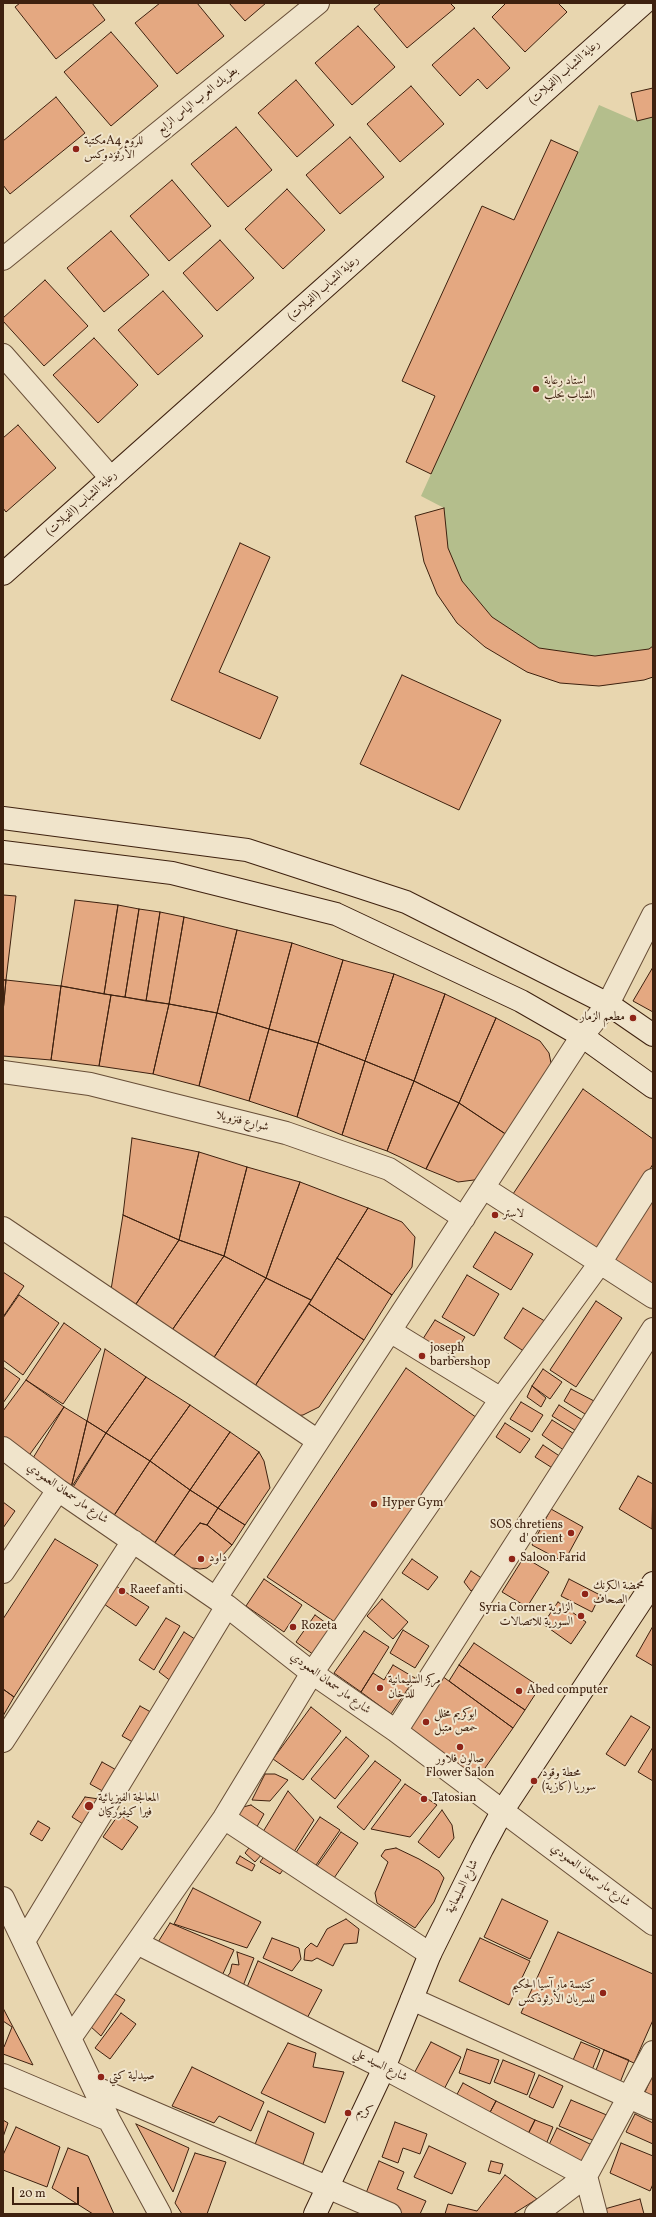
<!DOCTYPE html>
<meta charset="utf-8">
<style>
body{margin:0}
#map{position:relative;width:656px;height:2217px;overflow:hidden;background:#e8d6af;font-family:Vollkorn,serif}
canvas{display:block}
.frame{position:absolute;inset:0;border:4px solid #3e210f;pointer-events:none}
.scale{position:absolute;left:12px;top:2187px;width:67px;height:18px;box-sizing:border-box;border:2px solid #3e210f;border-top:0;padding-left:5px;font-size:12px;line-height:14px;white-space:nowrap;color:#3e210f;-webkit-text-stroke:3px #f0e4cb;paint-order:stroke}
</style>
<div id="map">
<canvas width="656" height="2217"></canvas>
<div class="frame"></div>
<div class="scale">20 m</div>
</div>
<script>
const context = document.querySelector('canvas').getContext('2d');
context.lineJoin = 'round';
function paint(path, color) { context.fillStyle = color; context.fill(path, 'evenodd'); }
const shape = rows => new Path2D(rows.map(r => 'M' + r).join(''));
function trace(path, color, width, dash) { context.strokeStyle = color; context.lineWidth = width; context.lineCap = dash ? 'butt' : 'round'; context.setLineDash(dash || []); context.stroke(path); }
function label(font, color, halo, rows, align = 'center') {
  context.font = font + ' Vollkorn,Amiri,serif'; context.lineWidth = 4; context.setLineDash([]); context.textBaseline = 'middle'; context.strokeStyle = halo; context.fillStyle = color; for (const [text, x, y, turn = 0] of rows) {
    context.save(); context.translate(x, y); context.rotate((+turn || 0) * Math.PI / 180); context.textAlign = isNaN(turn) ? turn : align; if (halo) context.strokeText(text, 0, 0); context.fillText(text, 0, 0); context.restore();
  }
}
const green = shape([
 [653,88,653,677,644,680,599,686,560,683,527,672,457,623,437,594,424,562,415,516,444,508,421,496,431,474,406,462,435,396,402,381,482,206,514,220,551,140,578,152,599,105,636,121,631,93]
]);
const building = shape([
 [20,3,92,3,105,20,56,59,15,7,20,3],
 [160,3,197,3,224,36,177,74,135,23,160,3],
 [229,3,266,3,245,21,229,3],
 [381,3,450,3,455,8,407,48,374,9,381,3],
 [506,3,558,3,567,12,525,52,492,17,506,3],
 [358,26,395,67,352,105,315,63,358,26],
 [474,28,510,68,487,89,478,79,460,96,432,65,474,28],
 [111,32,158,86,111,126,64,72,111,32],
 [296,80,334,125,297,157,258,113,296,80],
 [411,86,444,124,400,162,367,124,411,86],
 [653,88,653,117,637,121,631,93,653,88],
 [56,97,85,133,10,194,3,185,3,141,56,97],
 [236,127,272,170,228,207,191,164,236,127],
 [350,137,384,177,340,214,306,175,350,137],
 [551,140,578,152,431,474,406,462,435,396,402,381,482,206,514,220,551,140],
 [172,180,211,226,169,261,130,216,172,180],
 [287,189,325,230,283,269,245,229,287,189],
 [111,231,149,275,104,312,67,268,111,231],
 [220,240,254,278,217,311,183,273,220,240],
 [45,280,88,326,44,366,3,321,3,318,45,280],
 [163,291,203,336,158,375,118,330,163,291],
 [94,338,138,385,98,423,53,375,94,338],
 [18,425,56,468,6,512,3,508,3,438,18,425],
 [444,508,448,548,462,581,492,617,539,648,595,656,649,649,653,646,653,677,644,680,599,686,560,683,527,672,485,647,457,623,437,594,424,562,415,516,444,508],
 [240,543,270,557,219,672,278,697,260,739,171,700,240,543],
 [402,675,501,720,459,810,360,764,402,675],
 [3,895,16,896,6,980,3,980,3,895],
 [75,900,118,905,104,994,61,986,75,900],
 [118,905,139,909,125,997,104,994,118,905],
 [139,909,160,912,146,1001,125,997,139,909],
 [160,912,184,917,169,1004,146,1001,160,912],
 [184,917,237,930,217,1013,169,1004,184,917],
 [237,930,292,943,269,1029,217,1013,237,930],
 [292,943,343,960,318,1043,269,1029,292,943],
 [343,960,394,974,365,1061,318,1043,343,960],
 [653,967,653,1012,633,1001,653,967],
 [394,974,445,994,414,1081,365,1061,394,974],
 [3,980,6,980,3,1012,3,980],
 [6,980,61,986,51,1060,3,1056,3,1012,6,980],
 [61,986,111,995,99,1066,51,1060,61,986],
 [445,994,496,1018,459,1103,414,1081,445,994],
 [111,995,169,1004,153,1074,99,1066,111,995],
 [169,1004,217,1013,199,1086,153,1074,169,1004],
 [217,1013,269,1029,249,1101,199,1086,217,1013],
 [496,1018,540,1041,549,1053,551,1063,549,1075,507,1135,459,1103,496,1018],
 [269,1029,318,1043,297,1117,249,1101,269,1029],
 [318,1043,365,1061,342,1135,297,1117,318,1043],
 [365,1061,414,1081,387,1151,342,1135,365,1061],
 [414,1081,459,1103,426,1169,387,1151,414,1081],
 [583,1089,653,1139,653,1164,597,1256,509,1200,583,1089],
 [459,1103,507,1135,485,1171,474,1180,458,1182,426,1169,459,1103],
 [132,1138,199,1152,179,1240,123,1215,132,1138],
 [199,1152,247,1167,224,1256,179,1240,199,1152],
 [247,1167,300,1182,266,1278,224,1256,247,1167],
 [300,1182,368,1208,311,1300,266,1278,300,1182],
 [653,1199,653,1294,610,1266,653,1199],
 [368,1208,402,1222,415,1237,412,1267,392,1295,337,1258,368,1208],
 [123,1215,179,1240,132,1310,110,1296,123,1215],
 [495,1232,533,1254,511,1290,473,1267,495,1232],
 [179,1240,224,1256,170,1333,132,1310,179,1240],
 [224,1256,266,1278,211,1362,170,1333,224,1256],
 [337,1258,392,1295,364,1340,309,1304,337,1258],
 [3,1272,24,1286,3,1317,3,1272],
 [467,1275,499,1294,474,1336,442,1317,467,1275],
 [266,1278,311,1300,253,1389,211,1362,266,1278],
 [19,1295,59,1323,23,1375,3,1360,3,1318,19,1295],
 [596,1301,622,1318,576,1387,550,1370,596,1301],
 [309,1304,364,1340,319,1407,303,1415,294,1416,253,1389,309,1304],
 [523,1308,548,1323,528,1354,504,1338,523,1308],
 [435,1320,465,1337,449,1363,419,1345,435,1320],
 [64,1323,101,1349,63,1404,26,1380,64,1323],
 [105,1349,146,1377,106,1433,87,1421,105,1349],
 [3,1367,20,1379,3,1403,3,1367],
 [406,1368,480,1420,338,1624,267,1577,406,1368],
 [543,1369,562,1382,550,1399,532,1386,543,1369],
 [146,1377,190,1405,150,1461,106,1433,146,1377],
 [26,1380,64,1407,25,1461,3,1445,3,1411,26,1380],
 [532,1386,546,1398,541,1407,527,1397,532,1386],
 [571,1389,596,1402,585,1414,564,1401,571,1389],
 [521,1402,543,1415,532,1432,510,1419,521,1402],
 [190,1405,230,1432,190,1490,150,1461,190,1405],
 [559,1405,584,1421,578,1432,552,1416,559,1405],
 [64,1407,87,1421,71,1488,30,1463,64,1407],
 [552,1420,576,1435,565,1451,542,1435,552,1420],
 [87,1421,106,1433,72,1489,71,1488,87,1421],
 [505,1423,530,1439,520,1453,496,1437,505,1423],
 [230,1432,259,1452,218,1508,190,1490,230,1432],
 [106,1433,150,1461,113,1517,71,1488,106,1433],
 [543,1445,561,1457,554,1469,535,1457,543,1445],
 [259,1452,264,1461,270,1488,245,1525,218,1508,259,1452],
 [150,1461,190,1490,154,1544,113,1517,150,1461],
 [638,1476,653,1484,652,1529,619,1509,638,1476],
 [190,1490,218,1508,207,1525,200,1523,172,1558,154,1544,190,1490],
 [3,1502,15,1511,3,1528,3,1502],
 [218,1508,245,1525,232,1545,207,1525,218,1508],
 [551,1509,583,1527,564,1562,532,1545,551,1509],
 [200,1523,207,1525,232,1545,221,1557,207,1568,200,1569,185,1567,172,1558,200,1523],
 [55,1539,98,1565,14,1697,3,1689,3,1619,55,1539],
 [524,1557,549,1572,527,1607,502,1592,524,1557],
 [412,1559,438,1577,428,1590,402,1573,412,1559],
 [471,1571,483,1579,471,1591,464,1582,471,1571],
 [264,1579,302,1605,284,1632,246,1606,264,1579],
 [569,1579,600,1595,592,1612,561,1596,569,1579],
 [116,1586,149,1607,136,1626,104,1604,116,1586],
 [382,1599,408,1622,393,1639,367,1616,382,1599],
 [558,1602,586,1622,571,1644,543,1624,558,1602],
 [315,1615,333,1628,314,1655,296,1642,315,1615],
 [166,1618,180,1626,154,1670,139,1660,166,1618],
 [653,1626,653,1666,636,1656,653,1626],
 [403,1630,429,1646,415,1668,390,1653,403,1630],
 [364,1631,389,1647,361,1692,334,1673,364,1631],
 [184,1632,201,1643,176,1685,159,1672,184,1632],
 [474,1643,540,1687,525,1710,459,1665,474,1643],
 [393,1665,415,1678,391,1714,361,1692,373,1673,384,1680,393,1665],
 [459,1665,525,1710,513,1728,449,1681,459,1665],
 [442,1676,513,1728,478,1778,406,1727,442,1676],
 [3,1689,14,1697,3,1716,3,1689],
 [140,1706,156,1715,138,1745,122,1736,140,1706],
 [311,1707,341,1731,303,1780,273,1759,311,1707],
 [631,1716,650,1727,625,1766,606,1754,631,1716],
 [346,1737,369,1756,335,1799,311,1779,346,1737],
 [653,1747,653,1781,638,1772,653,1747],
 [375,1761,401,1780,364,1830,337,1807,375,1761],
 [102,1762,120,1772,108,1794,90,1784,102,1762],
 [265,1774,275,1774,288,1780,270,1801,252,1800,265,1774],
 [405,1784,437,1805,410,1837,371,1829,405,1784],
 [288,1791,314,1820,292,1855,261,1835,288,1791],
 [85,1797,99,1799,83,1824,72,1817,85,1797],
 [251,1805,264,1814,254,1832,234,1813,239,1808,251,1805],
 [442,1810,452,1825,454,1838,439,1858,418,1842,442,1810],
 [119,1814,138,1827,122,1850,103,1837,119,1814],
 [320,1817,340,1830,312,1871,293,1857,320,1817],
 [38,1821,50,1828,42,1841,30,1834,38,1821],
 [341,1832,358,1843,332,1881,315,1869,341,1832],
 [252,1844,263,1853,255,1862,245,1853,252,1844],
 [396,1848,419,1859,439,1871,444,1878,434,1902,415,1928,377,1903,375,1893,388,1862,381,1856,385,1850,396,1848],
 [266,1854,285,1867,280,1874,260,1862,266,1854],
 [240,1856,255,1865,252,1871,236,1863,240,1856],
 [193,1888,261,1922,247,1948,174,1924,193,1888],
 [502,1899,548,1921,530,1959,484,1937,502,1899],
 [346,1919,359,1929,357,1943,344,1944,333,1966,317,1958,312,1961,304,1960,305,1949,311,1943,317,1947,327,1929,346,1919],
 [170,1923,234,1950,220,1980,155,1947,170,1923],
 [558,1932,653,1974,653,2020,634,2063,521,2013,558,1932],
 [272,1938,299,1948,301,1959,292,1971,263,1958,272,1938],
 [480,1938,530,1961,509,2005,459,1981,480,1938],
 [237,1952,254,1958,241,1991,222,1983,230,1973,232,1964,239,1965,237,1952],
 [258,1961,322,1990,305,2022,245,1992,258,1961],
 [112,1992,125,2000,101,2036,90,2026,112,1992],
 [3,2008,33,2065,3,2054,3,2008],
 [121,2013,136,2024,110,2059,95,2048,121,2013],
 [3,2021,12,2027,4,2047,3,2047,3,2021],
 [431,2042,461,2057,441,2095,411,2079,431,2042],
 [581,2042,600,2050,590,2075,570,2067,581,2042],
 [288,2043,316,2053,313,2067,344,2072,325,2123,261,2093,288,2043],
 [467,2049,499,2060,490,2084,459,2073,467,2049],
 [604,2050,629,2060,619,2085,594,2075,604,2050],
 [503,2060,535,2073,527,2095,494,2082,503,2060],
 [192,2067,264,2102,251,2131,219,2116,214,2123,172,2106,192,2067],
 [653,2074,653,2104,642,2099,653,2074],
 [539,2075,563,2086,553,2108,529,2097,539,2075],
 [463,2083,496,2101,487,2118,454,2100,463,2083],
 [571,2100,609,2116,597,2142,559,2126,571,2100],
 [496,2101,535,2120,526,2138,487,2118,496,2101],
 [268,2111,314,2133,302,2167,254,2147,268,2111],
 [635,2114,653,2123,653,2144,626,2132,635,2114],
 [3,2120,8,2123,3,2137,3,2120],
 [535,2120,553,2127,545,2147,526,2138,535,2120],
 [395,2122,427,2134,420,2154,403,2148,398,2163,382,2157,395,2122],
 [136,2124,189,2148,173,2192,136,2124],
 [16,2127,60,2147,47,2187,3,2170,3,2155,16,2127],
 [557,2128,592,2145,580,2168,546,2151,557,2128],
 [621,2143,653,2156,653,2184,650,2191,610,2173,621,2143],
 [429,2146,466,2163,452,2194,414,2177,429,2146],
 [68,2148,88,2156,114,2214,93,2214,52,2188,68,2148],
 [195,2153,226,2162,207,2214,182,2214,175,2203,195,2153],
 [379,2161,404,2172,397,2189,426,2201,420,2214,403,2214,364,2198,379,2161],
 [491,2161,503,2164,500,2174,488,2171,491,2161],
 [505,2175,537,2199,513,2214,445,2214,448,2204,477,2211,505,2175],
 [640,2199,644,2214,602,2214,601,2210,640,2199]
]);
const minor = shape([
 [3,259,318,3],
 [3,355,111,478],
 [3,1072,90,1084,286,1133,389,1169,464,1218],
 [484,1188,653,1297],
 [3,1228,318,1441],
 [390,1331,501,1399],
 [3,1448,58,1490,227,1606,312,1673,396,1731,653,1924],
 [3,1572,58,1490],
 [216,1598,582,1036,608,1004,653,915],
 [396,1731,653,1329],
 [3,1741,133,1541],
 [224,1818,430,1954],
 [3,1898,109,2120,160,2214],
 [24,1941,227,1606],
 [137,1943,384,2068,586,2176,596,2214],
 [412,1999,653,2108],
 [71,2037,224,1818,312,1673,501,1399,600,1263,653,1180],
 [3,2075,109,2120],
 [94,2087,390,2214],
 [536,2214,586,2176,653,2052]
]);
const secondary = shape([
 [3,574,644,3],
 [3,818,247,850,406,902,608,1004,653,1035],
 [3,852,172,873,336,914,521,1001,582,1036,653,1087],
 [315,2214,384,2068,430,1954,482,1849,503,1810,653,1583]
]);
const markers = [
 [76,149,4,"#8f2418"],
 [536,389,4,"#8f2418"],
 [633,1018,4,"#8f2418"],
 [495,1215,4,"#8f2418"],
 [422,1356,4,"#8f2418"],
 [374,1504,4,"#8f2418"],
 [571,1533,4,"#8f2418"],
 [201,1559,4,"#8f2418"],
 [512,1559,4,"#8f2418"],
 [122,1591,4,"#8f2418"],
 [585,1594,4,"#8f2418"],
 [581,1616,4,"#8f2418"],
 [293,1627,4,"#8f2418"],
 [380,1688,4,"#8f2418"],
 [519,1691,4,"#8f2418"],
 [426,1722,4,"#8f2418"],
 [460,1747,4,"#8f2418"],
 [534,1781,4,"#8f2418"],
 [424,1799,4,"#8f2418"],
 [89,1806,5,"#8f2418"],
 [603,1993,4,"#8f2418"],
 [101,2077,4,"#8f2418"],
 [348,2113,4,"#8f2418"]
];
const streetNames = [
 ["رعاية الشباب (الفيلات)",565,73,-42],
 ["بطريك العرب الياس الرابع",198,101,-39],
 ["رعاية الشباب (الفيلات)",324,289,-42],
 ["رعاية الشباب (الفيلات)",82,504,-42],
 ["شوارع فنزويلا",242,1122,14],
 ["شارع مار سمعان العمودي",67,1494,35],
 ["شارع مار سمعان العمودي",330,1684,36],
 ["شارع مار سمعان العمودي",590,1876,37],
 ["شارع السليمانية",463,1887,-64],
 ["شارع السيد علي",380,2066,27]
];
const poiNames = [
 ["مكتبةA4 للروم",84,142],
 ["الأرثودوكس",84,156],
 ["استاد رعاية",544,382],
 ["الشباب بحلب",544,396],
 ["مطعم الزمار",625,1018,"right"],
 ["لاستر",503,1215],
 ["joseph",430,1349],
 ["barbershop",430,1363],
 ["Hyper Gym",382,1504],
 ["SOS chretiens",563,1526,"right"],
 ["d' orient",563,1540,"right"],
 ["داود",209,1559],
 ["Saloon Farid",520,1559],
 ["محمضة الكرنك",593,1587],
 ["الصحاف",593,1601],
 ["Raeef anti",130,1591],
 ["Syria Corner الزاوية",573,1609,"right"],
 ["السورية للاتصالات",573,1623,"right"],
 ["Rozeta",301,1627],
 ["مركز السليمانية",388,1681],
 ["للدخان",388,1695],
 ["Abed computer",527,1691],
 ["ابوكريم مخلل",434,1715],
 ["حمص متبل",434,1729],
 ["صالون فلاور",460,1760,"center"],
 ["Flower Salon",460,1774,"center"],
 ["محطة وقود",542,1774],
 ["(كازية) سوريا",542,1788],
 ["المعالجة الفيزيائية",98,1799],
 ["فيرا كيفوركيان",98,1813],
 ["Tatosian",432,1799],
 ["كنيسة مار آسيا الحكيم",595,1986,"right"],
 ["للسريان الأرثوذكس",595,2000,"right"],
 ["صيدلية كتي",109,2077],
 ["كريم",356,2113]
];
paint(green, '#b4be8c');
paint(building, '#e4a881');
trace(building, '#3e210f', 1);
trace(minor, '#684e37', 24);
trace(secondary, '#3e210f', 24);
trace(minor, '#f0e4cb', 22);
trace(secondary, '#f0e4cb', 22);
for (const [x, y, r, color] of markers) { const dot = new Path2D(); dot.arc(x, y, r, 0, 2 * Math.PI); context.fillStyle = color; context.fill(dot); trace(dot, '#f0e4cb', 1.5); }
label('12px', '#3e210f', '#f0e4cb', streetNames);
label('12px', '#3e210f', '#f0e4cb', poiNames, 'left');
</script>
